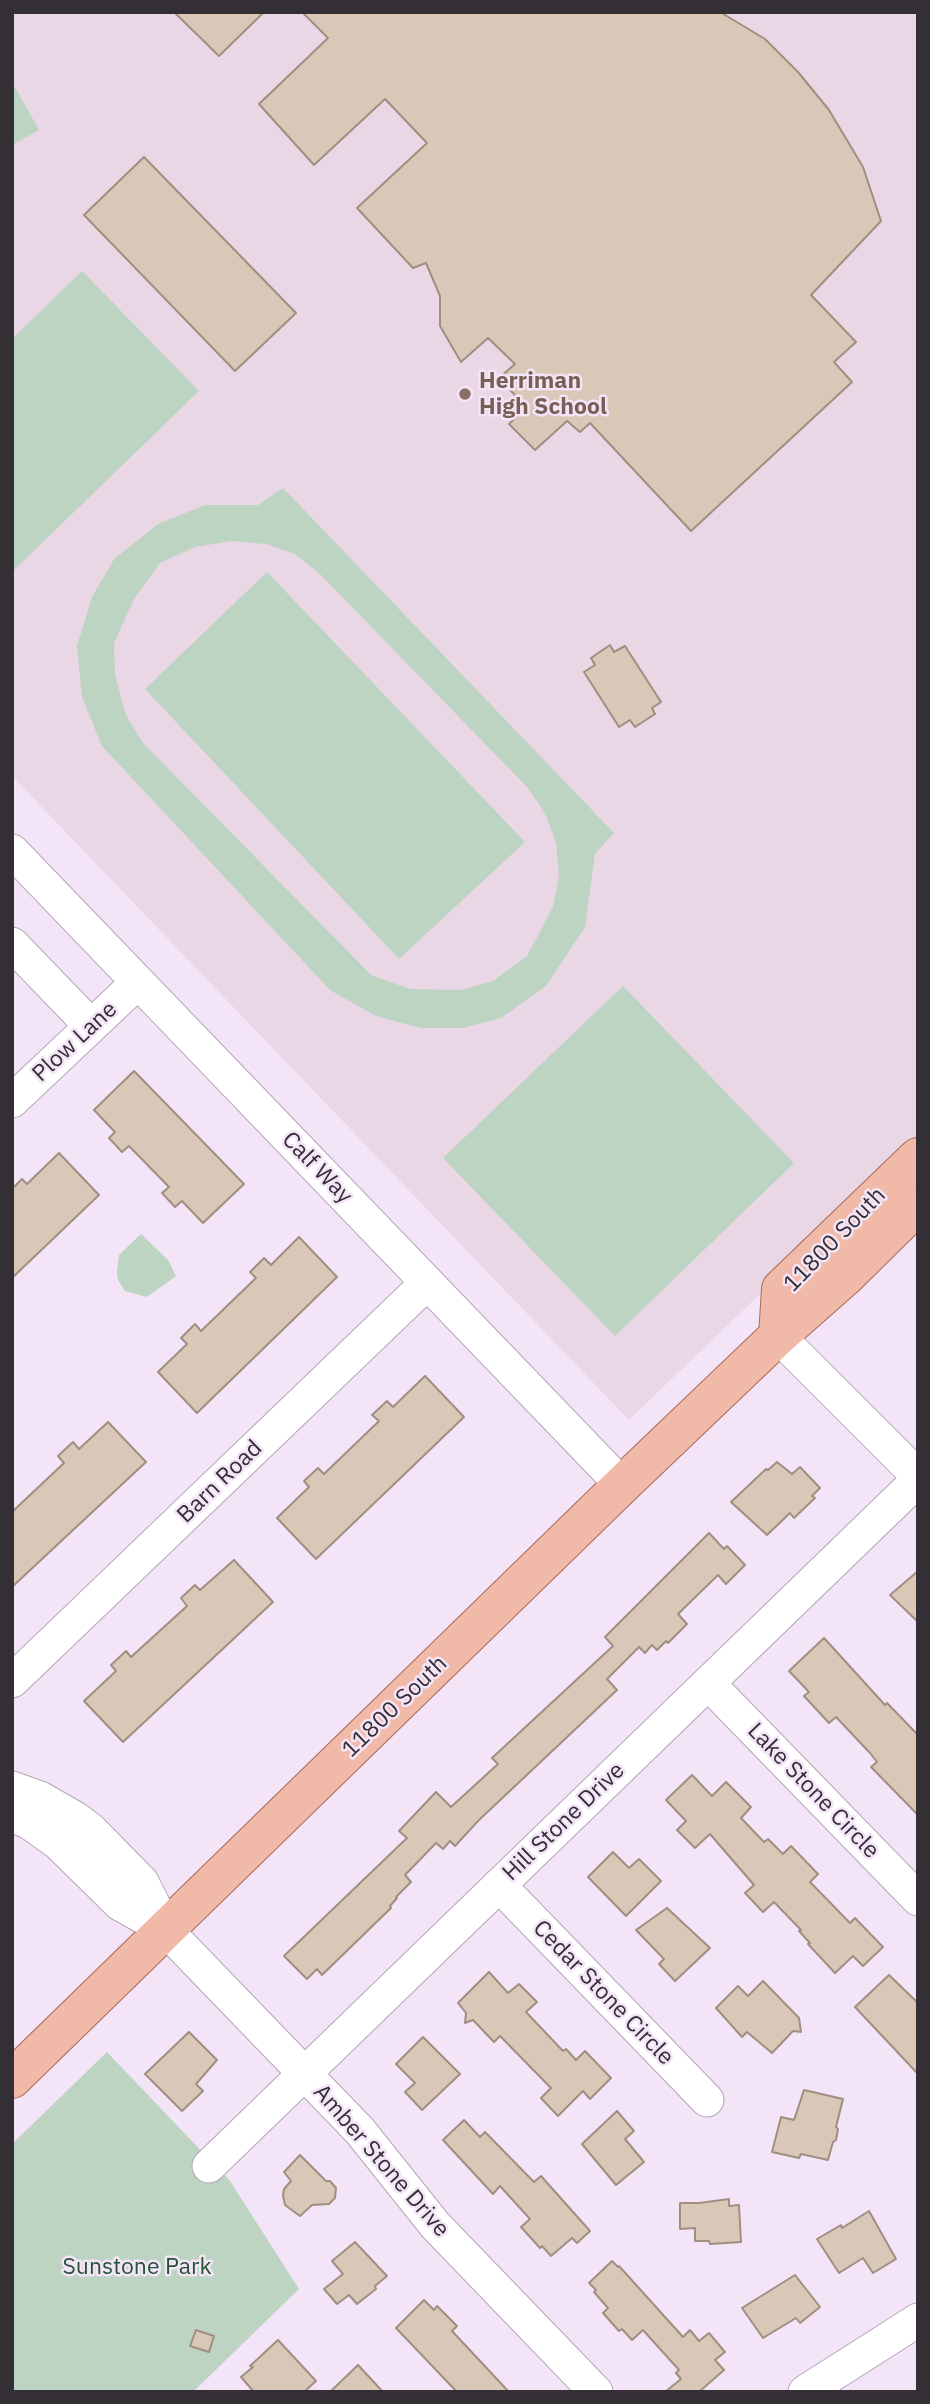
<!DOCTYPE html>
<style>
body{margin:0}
#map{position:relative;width:930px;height:2404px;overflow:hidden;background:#f4e4f7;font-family:"IBM Plex Sans",sans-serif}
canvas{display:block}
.frame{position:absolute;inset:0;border:14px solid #342e35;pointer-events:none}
</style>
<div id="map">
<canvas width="930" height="2404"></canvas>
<div class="frame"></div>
</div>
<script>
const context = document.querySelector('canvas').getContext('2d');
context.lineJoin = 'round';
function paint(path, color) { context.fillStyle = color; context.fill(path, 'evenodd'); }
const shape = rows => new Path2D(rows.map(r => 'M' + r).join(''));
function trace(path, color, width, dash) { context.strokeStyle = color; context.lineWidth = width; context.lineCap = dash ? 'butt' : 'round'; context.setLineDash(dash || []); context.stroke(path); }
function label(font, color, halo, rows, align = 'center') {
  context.font = font + ' "IBM Plex Sans",sans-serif'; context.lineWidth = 5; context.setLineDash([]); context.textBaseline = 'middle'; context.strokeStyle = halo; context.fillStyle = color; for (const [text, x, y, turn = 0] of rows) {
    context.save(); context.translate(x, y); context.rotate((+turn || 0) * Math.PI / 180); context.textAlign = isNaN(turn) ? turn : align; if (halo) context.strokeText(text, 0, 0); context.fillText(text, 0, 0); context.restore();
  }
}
const education = shape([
 [12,12,918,12,918,1142,629,1420,12,776]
]);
const green = shape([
 [12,82,39,130,12,145],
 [82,271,199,391,12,572,12,339],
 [283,488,614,833,595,854,585,927,546,986,501,1018,463,1028,421,1028,376,1016,330,990,102,746,82,697,77,646,92,597,114,559,158,524,205,505,258,505],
 [232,541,266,544,295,554,321,575,528,788,539,804,547,818,556,843,559,876,553,907,527,956,493,981,461,990,410,989,371,975,143,743,126,715,115,675,114,643,134,599,160,563,195,547],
 [267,572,525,842,399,959,145,689],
 [623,986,794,1163,615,1336,443,1158],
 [141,1234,168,1260,176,1276,147,1297,125,1291,118,1280,117,1271,119,1255],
 [107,2052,230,2181,299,2289,193,2392,12,2392,12,2144]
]);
const building = shape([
 [174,12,264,12,219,56,174,12],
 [302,12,720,12,765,39,798,72,829,110,863,167,881,221,811,295,856,342,834,362,852,382,691,531,590,423,580,432,567,421,535,450,509,424,526,407,499,378,515,364,488,338,461,362,440,326,440,296,426,263,413,268,357,208,427,143,385,99,314,165,259,104,328,38,302,12],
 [144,157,296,313,235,371,84,215,144,157],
 [610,645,614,652,625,646,661,702,652,708,655,714,635,727,630,720,619,727,584,672,595,665,591,658,610,645],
 [134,1071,244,1184,203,1223,182,1201,175,1207,162,1193,169,1187,129,1146,122,1152,109,1138,115,1132,94,1110,134,1071],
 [59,1153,99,1195,12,1278,12,1189,22,1179,27,1184,59,1153],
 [299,1237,337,1277,197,1413,158,1372,187,1344,181,1338,195,1324,201,1331,256,1278,250,1272,264,1258,271,1265,299,1237],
 [425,1376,464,1417,316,1559,277,1518,309,1487,304,1481,318,1468,324,1474,379,1421,372,1415,387,1401,393,1407,425,1376],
 [108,1422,146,1462,12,1587,12,1512,64,1463,58,1456,73,1442,79,1449,108,1422],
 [777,1462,792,1474,800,1467,820,1488,812,1496,815,1498,794,1518,790,1513,767,1535,731,1502,766,1469,768,1470,777,1462],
 [709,1533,724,1549,727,1546,745,1565,726,1584,718,1575,678,1614,687,1624,668,1643,666,1641,657,1650,652,1645,645,1653,639,1647,607,1679,617,1690,479,1820,455,1846,450,1841,443,1849,436,1843,405,1875,411,1882,396,1897,397,1898,390,1906,391,1908,322,1975,317,1969,307,1979,284,1956,407,1838,399,1831,436,1792,451,1807,498,1764,492,1758,613,1646,605,1637,709,1533],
 [234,1560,273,1602,123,1742,84,1701,116,1671,111,1665,126,1651,131,1657,187,1606,181,1598,195,1585,200,1590,234,1560],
 [918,1571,918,1622,890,1595,918,1571],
 [824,1638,885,1705,887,1703,918,1735,918,1815,871,1767,877,1762,870,1753,836,1717,829,1723,804,1696,809,1692,789,1671,824,1638],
 [692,1775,712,1796,726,1782,751,1807,741,1818,764,1842,768,1839,783,1854,791,1846,818,1874,810,1882,850,1923,855,1918,883,1947,863,1966,853,1956,835,1973,808,1944,810,1943,799,1931,801,1930,774,1902,763,1912,745,1893,754,1885,710,1834,695,1848,677,1830,686,1821,666,1800,692,1775],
 [613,1852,629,1868,639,1859,661,1881,626,1916,588,1877,613,1852],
 [667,1908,710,1948,675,1981,659,1964,664,1959,636,1930,667,1908],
 [489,1972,508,1993,519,1984,537,2002,526,2012,563,2051,566,2049,576,2060,585,2051,611,2078,590,2099,583,2091,558,2116,541,2098,551,2088,500,2036,494,2042,473,2020,465,2023,466,2013,458,2003,489,1972],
 [889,1975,918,2003,918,2074,855,2007,889,1975],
 [763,1981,799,2018,801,2032,793,2031,772,2053,747,2032,742,2037,716,2008,738,1986,748,1996,763,1981],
 [189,2032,217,2060,196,2084,203,2091,182,2111,145,2074,189,2032],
 [423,2037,460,2074,422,2110,405,2092,415,2083,396,2064,423,2037],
 [804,2090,843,2099,836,2127,838,2129,836,2140,833,2142,828,2160,801,2154,799,2158,772,2152,781,2117,794,2120,804,2090],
 [617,2111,634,2131,625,2139,644,2162,616,2185,582,2144,617,2111],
 [464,2120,480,2137,485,2132,534,2182,541,2176,590,2231,577,2243,572,2238,551,2256,542,2246,540,2248,521,2227,530,2219,500,2186,493,2194,443,2140,464,2120],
 [300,2155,326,2181,330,2181,336,2188,335,2198,329,2204,312,2205,300,2216,285,2205,283,2195,284,2189,291,2181,284,2172,300,2155],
 [729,2199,729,2206,739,2205,741,2242,710,2244,709,2241,695,2241,695,2228,680,2229,680,2203,699,2203,729,2199],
 [869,2211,896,2259,873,2273,863,2258,839,2273,817,2239,841,2225,842,2228,869,2211],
 [355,2242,387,2276,375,2286,376,2289,357,2304,349,2295,337,2304,324,2289,343,2274,332,2261,355,2242],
 [612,2261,618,2267,619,2266,683,2337,690,2330,699,2341,709,2333,725,2352,715,2360,724,2370,699,2392,665,2392,681,2379,676,2373,679,2370,643,2330,632,2340,622,2329,619,2331,603,2313,608,2308,594,2292,596,2290,589,2283,612,2261],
 [795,2275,820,2307,800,2323,796,2318,763,2338,742,2308,795,2275],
 [424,2300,434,2310,437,2306,457,2326,452,2331,509,2392,457,2392,396,2328,424,2300],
 [196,2330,214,2336,209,2352,190,2346,196,2330],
 [278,2340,316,2381,304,2392,254,2392,241,2377,253,2367,250,2366,278,2340],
 [358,2365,383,2392,330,2392,358,2365]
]);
const minor = shape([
 [12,851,622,1485],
 [12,944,91,1026],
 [12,1101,138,982],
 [778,1336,918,1476],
 [12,1681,427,1283],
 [708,1683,918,1899],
 [12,1788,40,1798,75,1818,91,1830,142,1882,166,1930,360,2131,435,2225,596,2392],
 [12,1815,30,1823,58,1843,120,1904,166,1930],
 [499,1885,707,2100],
 [209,2166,918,1480],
 [805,2392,918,2320]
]);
const major = shape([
 [778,1336,781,1289,918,1157],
 [12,2079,622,1485,778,1336,846,1276,918,1205]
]);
const markers = [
 [465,394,7,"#8d6e63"]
];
const educationNames = [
 ["Herriman",479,381],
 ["High School",479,407]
];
const streetNames = [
 ["Plow Lane",75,1042,-43],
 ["Calf Way",317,1168,46],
 ["11800 South",835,1240,-46],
 ["Barn Road",220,1482,-44],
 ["11800 South",395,1707,-44],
 ["Lake Stone Circle",813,1791,46],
 ["Hill Stone Drive",564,1822,-44],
 ["Cedar Stone Circle",603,1993,46],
 ["Amber Stone Drive",381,2161,49]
];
const parkNames = [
 ["Sunstone Park",137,2267]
];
paint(education, '#ead7e5');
paint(green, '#bdd4c3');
paint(building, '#d9c7b8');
trace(building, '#a08f81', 2);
trace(minor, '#b4a6b7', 35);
trace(major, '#a86a59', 40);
trace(minor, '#fff', 33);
trace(major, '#f1b9a7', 38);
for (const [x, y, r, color] of markers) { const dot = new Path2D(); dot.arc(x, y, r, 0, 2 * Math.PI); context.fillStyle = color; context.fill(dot); trace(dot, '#f4e4f7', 2.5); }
label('bold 23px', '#785e54', '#f4e4f7', educationNames, 'left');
label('23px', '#342e35', '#f4e4f7', streetNames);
label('23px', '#245435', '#f4e4f7', parkNames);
</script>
